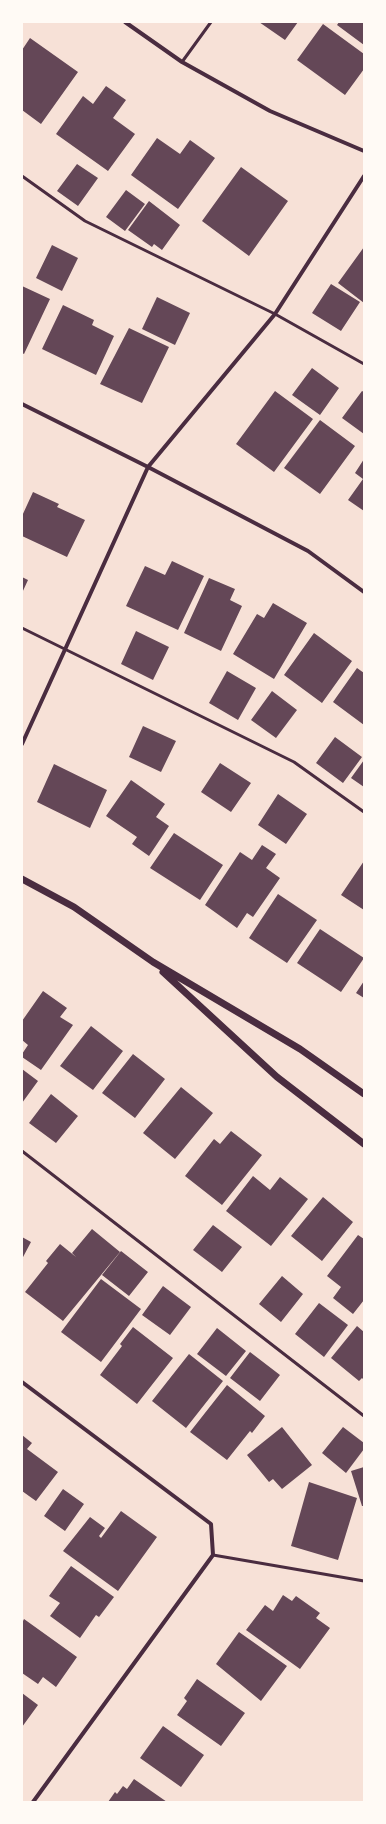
<!DOCTYPE html>
<style>
body{margin:0}
#map{position:relative;width:386px;height:1824px;overflow:hidden;background:#f7e1d7;font-family:"Archivo Narrow",sans-serif}
canvas{display:block}
.frame{position:absolute;inset:0;border:23px solid #fffaf5;pointer-events:none}
</style>
<div id="map">
<canvas width="386" height="1824"></canvas>
<div class="frame"></div>
</div>
<script>
const context = document.querySelector('canvas').getContext('2d');
context.lineJoin = 'round';
function paint(path, color) { context.fillStyle = color; context.fill(path, 'evenodd'); }
const shape = rows => new Path2D(rows.map(r => 'M' + r).join(''));
function trace(path, color, width, dash) { context.strokeStyle = color; context.lineWidth = width; context.lineCap = dash ? 'butt' : 'round'; context.setLineDash(dash || []); context.stroke(path); }
const building = shape([
 [259,22,298,22,285,40],
 [339,22,364,22,364,45,337,25],
 [323,24,364,54,364,69,345,95,297,60],
 [30,38,78,72,41,124,22,110,22,50],
 [106,86,126,100,113,118,135,134,108,171,56,134,83,96,93,104],
 [157,138,180,154,190,140,215,158,178,209,131,175],
 [77,164,98,178,78,206,57,191],
 [241,167,288,201,249,256,202,221],
 [126,190,145,204,125,231,106,217],
 [149,201,180,225,162,250,154,244,152,247,128,230],
 [52,245,78,258,62,291,36,278],
 [364,247,364,303,338,283],
 [331,284,360,302,341,331,312,313],
 [22,286,50,299,24,354,22,353],
 [157,297,190,313,175,345,142,329],
 [63,305,94,320,92,325,114,336,96,375,42,349],
 [129,328,169,347,142,403,100,384],
 [312,368,339,388,320,415,292,395],
 [275,391,313,419,274,472,236,444],
 [362,391,364,392,364,434,342,418],
 [320,420,355,446,320,494,284,468],
 [364,459,364,511,348,500,363,479,355,473],
 [33,492,59,504,57,507,85,520,67,557,22,536,22,516],
 [172,561,204,576,178,630,126,606,145,566,165,575],
 [22,577,28,580,22,593],
 [209,578,235,589,230,600,242,606,221,651,184,633],
 [273,603,307,623,274,679,233,654,257,614,264,618],
 [136,631,169,647,153,680,121,664],
 [314,633,352,661,322,703,284,675],
 [357,668,364,673,364,725,333,702],
 [227,671,256,688,238,720,209,703],
 [272,691,297,710,276,738,251,720],
 [143,726,176,741,161,772,129,757],
 [335,737,362,757,343,783,316,763],
 [364,760,364,787,351,778],
 [220,763,251,783,231,812,201,792],
 [54,764,107,790,90,828,37,802],
 [131,780,165,804,156,817,169,826,149,856,132,844,137,837,106,816],
 [278,794,307,814,286,844,258,825],
 [174,833,223,865,200,900,150,868],
 [262,845,276,854,266,868,280,878,253,917,247,913,237,928,205,905,240,852,252,860],
 [364,861,364,910,341,895],
 [278,894,317,920,287,963,249,938],
 [320,929,364,958,341,992,297,963],
 [364,981,364,998,356,993],
 [43,991,67,1008,60,1017,73,1025,41,1070,22,1057,22,1054,28,1045,22,1040,22,1021],
 [91,1026,123,1051,93,1090,60,1066],
 [133,1054,165,1079,135,1118,102,1093],
 [22,1069,38,1081,22,1103],
 [181,1087,213,1113,175,1159,143,1133],
 [51,1094,78,1116,56,1143,29,1123],
 [231,1131,262,1155,222,1205,185,1176,214,1139,220,1144],
 [253,1176,270,1190,280,1177,308,1199,271,1246,226,1211],
 [323,1197,353,1222,322,1261,291,1236],
 [213,1225,242,1247,222,1272,193,1250],
 [92,1229,120,1252,63,1321,25,1292,48,1263,46,1261,60,1244,76,1257,72,1253],
 [358,1235,364,1239,364,1300,353,1314,333,1298,341,1287,327,1276],
 [22,1237,31,1242,22,1259],
 [121,1251,148,1272,129,1296,102,1275],
 [282,1276,303,1294,281,1322,259,1304],
 [101,1279,141,1309,101,1362,61,1332],
 [163,1286,191,1307,170,1335,142,1315],
 [319,1303,348,1325,324,1357,295,1334],
 [357,1326,364,1332,364,1380,362,1378,359,1381,331,1358],
 [133,1327,173,1358,137,1404,100,1375,122,1346,120,1344],
 [217,1328,246,1351,226,1376,197,1354],
 [250,1352,280,1375,260,1401,230,1378],
 [189,1354,223,1381,186,1428,152,1401],
 [227,1385,265,1416,252,1433,250,1431,227,1460,190,1432],
 [282,1427,312,1465,282,1489,273,1479,269,1482,247,1455],
 [343,1427,364,1443,364,1449,346,1473,322,1453],
 [22,1435,32,1443,27,1449,58,1472,36,1501,22,1491],
 [364,1467,364,1506,362,1506,351,1471],
 [309,1482,357,1498,338,1560,291,1546],
 [63,1489,84,1504,65,1531,44,1516],
 [121,1511,157,1537,118,1591,63,1551,90,1517,105,1528,99,1536,101,1538],
 [71,1566,114,1597,99,1617,96,1615,80,1638,50,1616,60,1603,49,1596],
 [283,1595,292,1601,296,1596,320,1613,316,1618,330,1628,300,1669,246,1630,265,1605,273,1611],
 [24,1619,77,1657,56,1687,43,1677,38,1684,22,1673,22,1623],
 [239,1632,287,1666,261,1701,216,1664],
 [197,1679,245,1713,221,1746,177,1715,187,1701,184,1698],
 [22,1693,38,1705,22,1727],
 [163,1726,204,1755,181,1787,140,1758],
 [134,1779,167,1802,108,1802,115,1792,117,1794,123,1786,127,1789]
]);
const service = shape([
 [182,62,211,22],
 [22,176,85,221,275,314,364,364],
 [22,628,294,762,364,812],
 [22,1151,364,1416],
 [213,1555,364,1581]
]);
const minor = shape([
 [125,22,182,62,270,111,364,151],
 [22,404,148,467,308,551,364,592],
 [22,744,148,467,275,314,364,176],
 [22,1382,211,1524,213,1555,33,1802]
]);
const tertiary = shape([
 [22,879,74,907,153,962,300,1049,364,1094],
 [163,972,277,1077,364,1144]
]);
paint(building, '#644757');
trace(service, '#4a2c40', 3);
trace(minor, '#4a2c40', 4);
trace(tertiary, '#4a2c40', 7);
</script>
